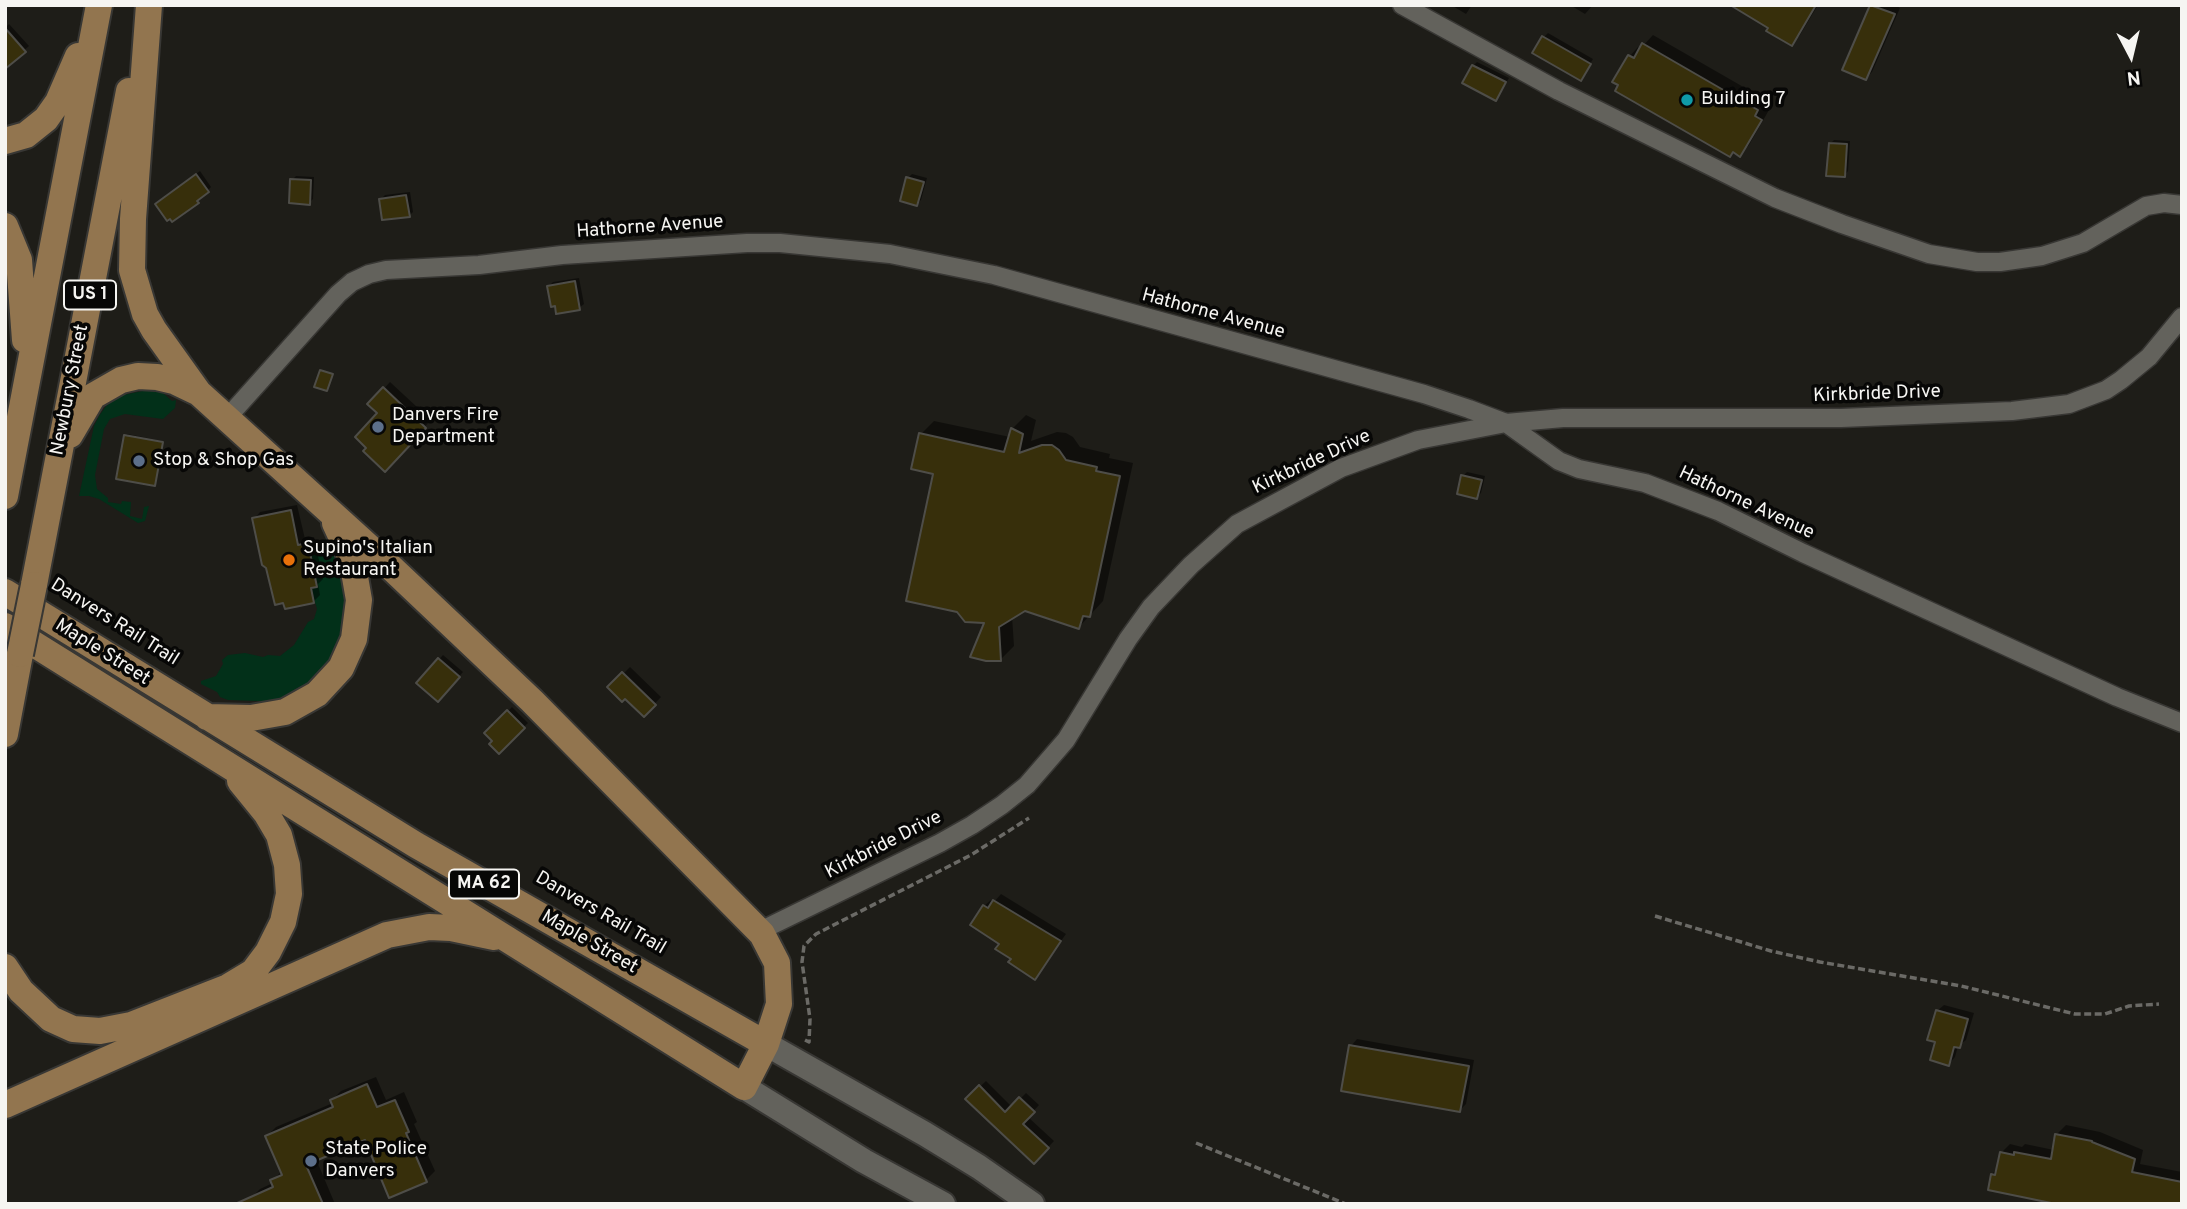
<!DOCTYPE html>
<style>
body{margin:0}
#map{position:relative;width:2187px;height:1209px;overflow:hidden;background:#1e1d18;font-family:Overpass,sans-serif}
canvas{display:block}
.frame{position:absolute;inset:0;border:7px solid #f6f5f2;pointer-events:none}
.north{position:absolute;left:2096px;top:21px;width:70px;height:70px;-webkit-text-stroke:5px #070706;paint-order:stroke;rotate:173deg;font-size:19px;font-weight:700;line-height:28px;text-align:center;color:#f6f5f2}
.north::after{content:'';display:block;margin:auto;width:24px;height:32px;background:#f6f5f2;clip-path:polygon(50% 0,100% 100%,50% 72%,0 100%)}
</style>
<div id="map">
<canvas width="2187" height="1209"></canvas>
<div class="frame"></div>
<div class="north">N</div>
</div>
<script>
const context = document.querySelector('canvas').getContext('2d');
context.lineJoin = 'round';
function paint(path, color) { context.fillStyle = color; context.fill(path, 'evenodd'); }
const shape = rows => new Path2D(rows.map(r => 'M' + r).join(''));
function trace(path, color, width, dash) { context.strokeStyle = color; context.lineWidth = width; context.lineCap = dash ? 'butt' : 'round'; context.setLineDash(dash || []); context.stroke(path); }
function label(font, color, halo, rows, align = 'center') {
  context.font = font + ' Overpass,sans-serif'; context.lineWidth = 7; context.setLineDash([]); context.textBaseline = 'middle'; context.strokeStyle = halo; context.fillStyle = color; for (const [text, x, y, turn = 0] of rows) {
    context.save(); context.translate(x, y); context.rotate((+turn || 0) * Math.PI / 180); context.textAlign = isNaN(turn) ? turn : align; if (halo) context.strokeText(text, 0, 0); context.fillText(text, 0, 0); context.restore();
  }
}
const green = shape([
 [147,390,163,393,172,401,176,400,175,408,163,419,125,414,110,419,104,429,95,475,97,489,108,498,108,502,121,504,122,501,131,502,130,516,142,519,144,507,149,506,145,521,138,523,99,499,89,496,79,496,94,426,99,416,106,406,119,396],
 [331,538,339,552,350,618,323,676,285,702,228,700,220,697,217,692,201,684,201,681,216,676,223,664,222,660,228,655,245,653,263,657,268,655,280,656,294,645,308,622,314,619,317,609,311,588,317,587,309,544]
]);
const shadow = shape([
 [1451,5,1472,5,1466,14],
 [1570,5,1593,5,1585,14],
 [1733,5,1818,5,1800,35,1792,44,1770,27],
 [1872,5,1895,5,1900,8,1872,72,1866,78,1845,69],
 [9,24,29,46,5,67,5,28],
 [1548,33,1593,59,1581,79,1544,37],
 [1653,35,1766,100,1763,106,1769,110,1749,145,1740,154,1615,81,1630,56,1638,47,1641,48],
 [1477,62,1509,78,1496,99,1473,66],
 [1834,140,1850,141,1848,171,1844,176,1830,144],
 [200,171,211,187,197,202,161,200],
 [912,174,927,178,921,200,917,204,908,178],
 [296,176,314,177,313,199,309,203,292,180],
 [410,192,413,212,409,216,381,199,385,195],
 [579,278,584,304,579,308,549,286,553,282],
 [390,382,431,420,385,469,380,413,370,404],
 [1026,415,1036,420,1031,441,1057,432,1066,433,1073,437,1080,447,1110,454,1109,458,1133,463,1103,601,1079,627,1024,609,1012,616,1014,646,1001,659,921,434,934,421,1010,437,1013,428],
 [127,434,163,441,156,483,126,436],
 [1467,472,1485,476,1481,493,1477,497,1463,476],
 [297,505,305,539,314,537,323,579,318,584,320,595,314,601,254,519,260,512],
 [443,655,463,672,438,700,418,683],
 [630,667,661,697,644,715,625,697,610,687],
 [512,707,528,723,499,751,494,741,487,733],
 [1001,894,1066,934,1035,977,1013,958,984,906,991,900,994,902],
 [1944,1005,1974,1013,1966,1040,1958,1046,1955,1057,1949,1064,1937,1041,1937,1011],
 [1357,1039,1474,1060,1466,1104,1460,1110,1351,1046],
 [376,1077,386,1100,404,1092,417,1122,414,1124,435,1171,426,1180,366,1138,316,1159,335,1204,254,1204,251,1198,260,1189,273,1183,272,1181,281,1172,267,1136,276,1127,333,1103,332,1100,341,1091],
 [986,1081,1012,1107,1026,1093,1039,1105,1028,1117,1054,1141,1034,1162,967,1099],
 [2066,1125,2100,1132,2143,1150,2140,1164,2182,1172,2182,1204,2058,1204,1992,1174,1998,1168,2001,1153,2010,1144,2022,1147,2025,1144,2054,1150,2057,1134]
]);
const building = shape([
 [1730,5,1816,5,1792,46,1766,31,1768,28,1730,5],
 [1870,5,1895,14,1866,80,1842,70,1870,5],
 [5,28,26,52,5,69,5,28],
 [1542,36,1591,64,1581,81,1532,53,1542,36],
 [1642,43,1758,110,1755,116,1762,120,1740,157,1733,152,1730,157,1615,91,1618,85,1612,82,1628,55,1634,58,1642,43],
 [1472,65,1506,82,1496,101,1462,83,1472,65],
 [1829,143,1847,144,1845,177,1826,176,1829,143],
 [196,174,209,192,197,201,199,203,172,222,170,219,167,221,155,204,196,174],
 [906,177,924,182,917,206,900,201,906,177],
 [290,179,311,180,310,205,289,203,290,179],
 [406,195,410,217,382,220,379,199,406,195],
 [575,281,580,310,556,314,555,306,551,307,547,286,575,281],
 [320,370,333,374,327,391,314,387,320,370],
 [383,387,426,428,385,472,363,451,366,448,355,437,377,413,367,404,383,387],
 [1011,428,1023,434,1019,453,1042,445,1052,445,1059,450,1066,460,1097,467,1096,471,1120,476,1090,617,1083,616,1079,629,1025,611,999,627,1001,661,986,661,970,657,984,623,965,622,957,612,906,601,933,474,911,469,919,433,1004,452,1011,428],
 [124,435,163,442,155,486,116,479,124,435],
 [1461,475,1482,480,1477,499,1457,494,1461,475],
 [291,510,298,545,308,543,317,587,311,588,314,603,285,609,283,603,275,605,266,568,262,565,252,518,291,510],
 [438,658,460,677,438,702,416,683,438,658],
 [622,672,656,705,644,717,625,699,622,702,607,687,622,672],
 [507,710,525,728,499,754,489,744,492,741,484,733,507,710],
 [993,900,1061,941,1035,980,1008,962,1011,959,995,949,999,944,970,925,983,905,988,908,993,900],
 [1936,1010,1968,1019,1960,1048,1954,1047,1949,1066,1930,1060,1935,1042,1927,1040,1936,1010],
 [1349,1045,1469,1066,1460,1112,1341,1091,1349,1045],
 [367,1084,377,1107,395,1100,409,1132,406,1133,427,1182,389,1198,365,1140,306,1165,323,1204,235,1204,273,1187,270,1180,282,1175,265,1136,333,1107,330,1100,367,1084],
 [979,1085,1005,1112,1019,1097,1035,1112,1023,1124,1049,1148,1034,1164,965,1099,979,1085],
 [2055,1134,2092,1141,2092,1142,2135,1159,2132,1172,2182,1182,2182,1204,2056,1204,1988,1190,1991,1174,1995,1175,2000,1152,2014,1155,2014,1152,2051,1159,2055,1134]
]);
const path = shape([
 [1655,916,1771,951,1820,962,1961,986,2075,1014,2105,1014,2129,1006,2159,1004],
 [805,1040,809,1042,810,1019,802,962,804,946,816,934,971,855,1029,818],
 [1196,1143,1346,1204]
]);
const minor = shape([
 [1402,5,1559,91,1775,198,1842,224,1929,254,1977,262,2000,262,2042,256,2083,243,2146,206,2164,203,2182,205],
 [227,418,338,294,352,282,369,274,386,270,479,265,562,255,747,243,780,243,890,254,994,275,1424,394,1469,409,1506,423,1559,461,1579,469,1645,483,1718,511,1803,553,2117,697,2182,723],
 [760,931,940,843,972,825,1002,805,1027,785,1066,740,1128,639,1151,607,1191,565,1237,524,1341,468,1418,440,1506,423,1563,418,1841,418,2012,411,2069,404,2106,390,2121,380,2149,357,2182,317]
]);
const secondary = shape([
 [766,1044,925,1134,979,1167,1032,1204],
 [744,1087,864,1161,943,1204]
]);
const primary = shape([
 [5,141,26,135,46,119,58,102,78,56],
 [5,226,19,260,25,340],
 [70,435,93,396,121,380,138,376,157,377,174,381,197,392],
 [5,496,99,5],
 [34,585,129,91],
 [5,592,416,845,766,1044],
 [5,626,744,1087,766,1044,779,1004,777,963,762,934,532,701,381,558,199,393,154,330,145,314,132,270,133,219,149,5],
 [207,717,251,718,285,712,317,694,341,668,354,639,359,600,352,560,335,523],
 [5,734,20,654],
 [5,967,21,991,51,1019,73,1029,100,1031,131,1025,228,987,253,972,268,952,283,922,289,894,287,865,279,835,266,813,240,781],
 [5,1105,387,935,429,927,451,928,494,937]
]);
const primaryBridge = shape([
 [20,654,34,585]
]);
const markers = [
 [1687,100,7,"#0f9aa8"],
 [378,427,7,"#5c6f8a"],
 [139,461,7,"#5c6f8a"],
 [289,560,7,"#e8710a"],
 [311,1161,7,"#5c6f8a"]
];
const shields = [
 [90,295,52],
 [484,884,70]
];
const shieldNames = [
 ["US 1",90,295],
 ["MA 62",484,884]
];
const poiNames = [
 ["Building 7",1701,100],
 ["Danvers Fire",392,416],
 ["Department",392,438],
 ["Stop & Shop Gas",153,461],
 ["Supino's Italian",303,549],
 ["Restaurant",303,571],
 ["State Police",325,1150],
 ["Danvers",325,1172]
];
const streetNames = [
 ["Hathorne Avenue",650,228,-4],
 ["Hathorne Avenue",1213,315,15],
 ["Newbury Street",71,390,-79],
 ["Kirkbride Drive",1877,395,-2],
 ["Kirkbride Drive",1312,463,-25],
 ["Hathorne Avenue",1746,504,25],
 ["Danvers Rail Trail",114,623,32],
 ["Maple Street",102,653,32],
 ["Kirkbride Drive",884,846,-27],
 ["Danvers Rail Trail",600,914,30],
 ["Maple Street",589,943,30]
];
paint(green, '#023019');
paint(shadow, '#0007');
paint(building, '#372f0b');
trace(building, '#4e4d48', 2);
trace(minor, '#383734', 21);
trace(secondary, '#383734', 28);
trace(primary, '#383734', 30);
trace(path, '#6b6a66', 3.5, [7, 3.5]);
trace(minor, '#63625c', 18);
trace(secondary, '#63625c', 24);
trace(primary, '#92754f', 26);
trace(primaryBridge, '#383734', 30, []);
trace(primaryBridge, '#92754f', 26);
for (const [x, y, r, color] of markers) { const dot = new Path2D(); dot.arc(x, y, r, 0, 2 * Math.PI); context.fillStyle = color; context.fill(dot); trace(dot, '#070706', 2.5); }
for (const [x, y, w] of shields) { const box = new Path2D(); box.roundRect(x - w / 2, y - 14.5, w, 29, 5); context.fillStyle = '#070706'; context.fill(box); trace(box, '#f6f5f2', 2); }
label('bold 18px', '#f6f5f2', null, shieldNames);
label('19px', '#f6f5f2', '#070706', poiNames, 'left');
label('19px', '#f6f5f2', '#070706', streetNames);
</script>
